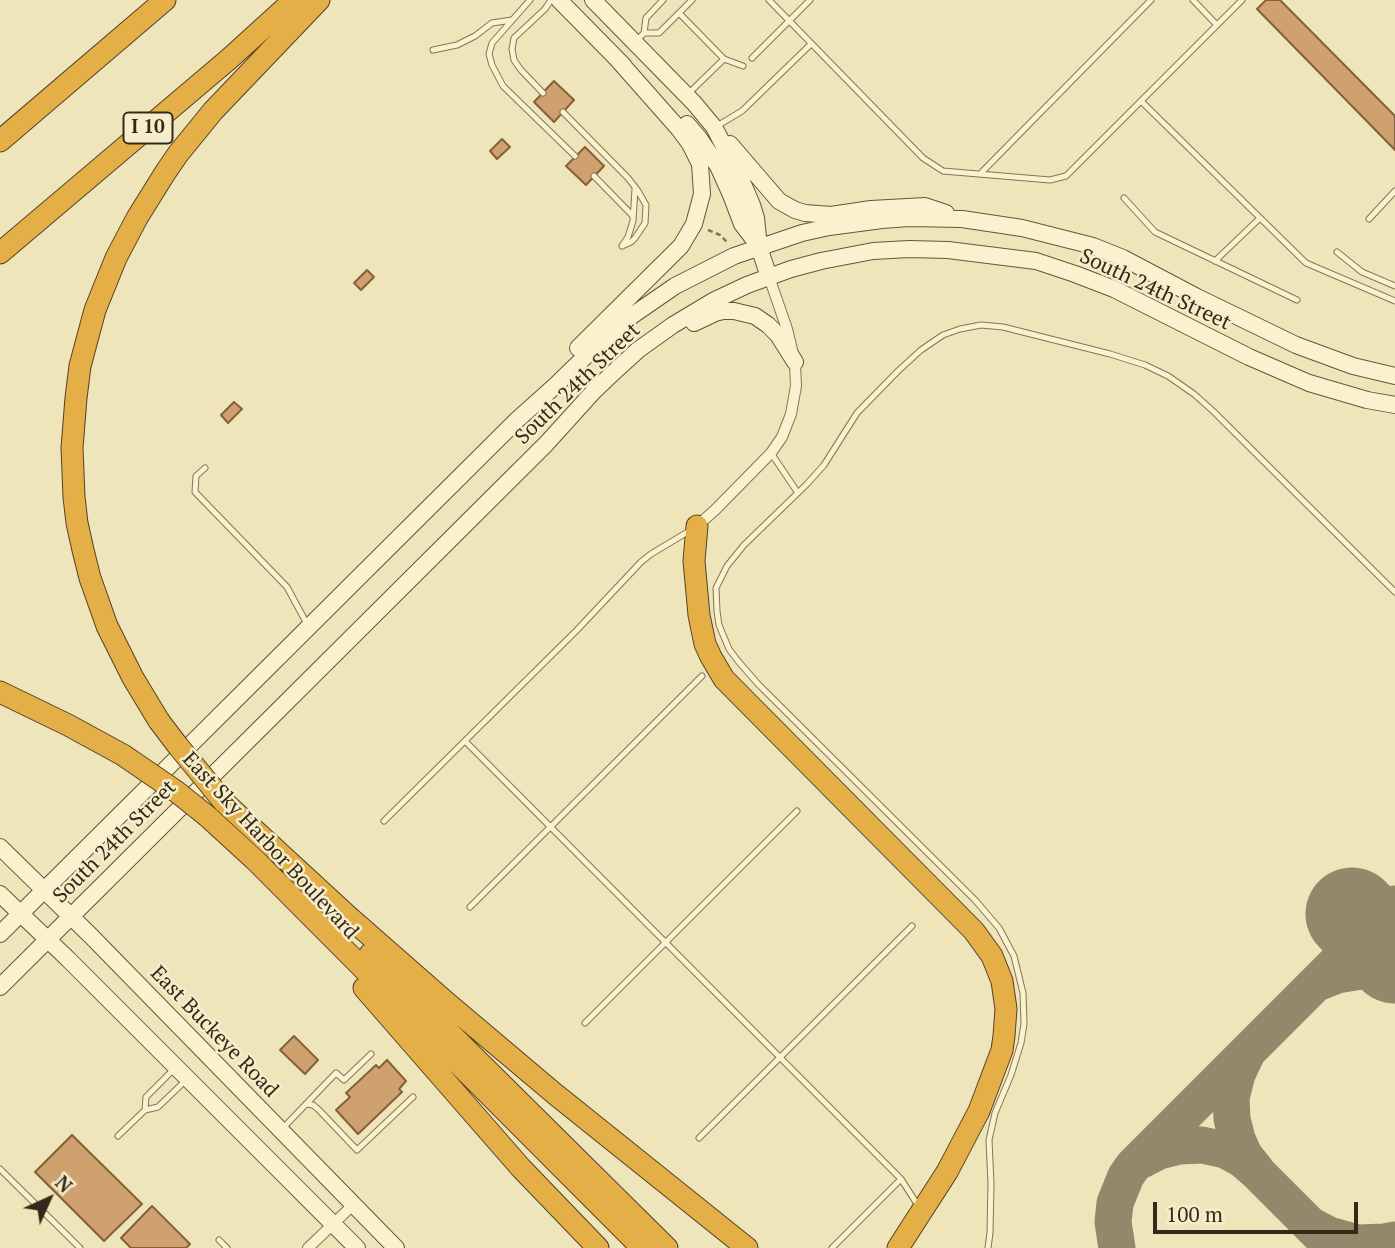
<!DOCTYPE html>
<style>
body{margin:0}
#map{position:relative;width:1395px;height:1248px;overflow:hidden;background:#efe5bb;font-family:"PT Serif",serif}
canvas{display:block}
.north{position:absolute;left:14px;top:1164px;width:70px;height:70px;-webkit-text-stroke:5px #f6eecb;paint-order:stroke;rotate:45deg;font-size:19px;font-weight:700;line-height:28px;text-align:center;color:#352a1a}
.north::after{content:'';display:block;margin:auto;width:24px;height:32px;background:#352a1a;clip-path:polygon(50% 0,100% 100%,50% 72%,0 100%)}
.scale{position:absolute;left:1153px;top:1202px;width:205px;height:32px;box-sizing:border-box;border:4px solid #352a1a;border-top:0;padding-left:9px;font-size:21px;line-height:24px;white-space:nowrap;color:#352a1a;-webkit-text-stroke:5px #f6eecb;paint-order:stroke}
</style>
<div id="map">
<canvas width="1395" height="1248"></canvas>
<div class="north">N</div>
<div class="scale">100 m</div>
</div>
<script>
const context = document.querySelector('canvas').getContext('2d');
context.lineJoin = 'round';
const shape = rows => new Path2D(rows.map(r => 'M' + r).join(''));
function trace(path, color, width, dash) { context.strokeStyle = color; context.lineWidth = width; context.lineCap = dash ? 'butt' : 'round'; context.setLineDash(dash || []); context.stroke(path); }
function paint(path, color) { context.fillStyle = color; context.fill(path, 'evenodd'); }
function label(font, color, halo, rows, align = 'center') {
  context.font = font + ' "PT Serif",serif'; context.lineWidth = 5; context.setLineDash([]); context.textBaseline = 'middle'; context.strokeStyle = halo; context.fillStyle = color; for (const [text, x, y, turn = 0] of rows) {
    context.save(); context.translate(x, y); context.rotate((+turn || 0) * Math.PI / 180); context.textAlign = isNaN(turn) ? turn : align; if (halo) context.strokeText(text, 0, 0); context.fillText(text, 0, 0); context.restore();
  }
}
const taxiway = shape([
 [1317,983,1337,975,1361,971,1384,972,1395,975],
 [1246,1055,1237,1074,1231,1098,1232,1119,1237,1139,1244,1155,1256,1170],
 [1142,1160,1159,1151,1179,1146,1202,1145,1225,1150,1242,1159,1256,1171,1333,1248],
 [1314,1227,1329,1235,1358,1243,1385,1242,1395,1240],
 [1117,1248,1113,1222,1115,1203,1126,1176,1133,1166,1395,904]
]);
const runway = shape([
 [1352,914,1395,957]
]);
const building = shape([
 [1266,0,1280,0,1395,116,1395,150,1257,9,1266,0],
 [554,81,574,100,554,122,534,102,554,81],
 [502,139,510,147,497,159,490,151,502,139],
 [585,147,604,166,586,185,566,166,585,147],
 [367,270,374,277,361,290,354,283,367,270],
 [234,402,242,409,228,423,221,415,234,402],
 [294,1036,318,1060,305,1074,280,1050,294,1036],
 [387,1060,406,1081,399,1089,402,1092,358,1134,336,1110,350,1097,346,1093,376,1065,379,1068,387,1060],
 [72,1135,142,1204,104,1241,35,1172,72,1135],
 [152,1206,190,1244,186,1248,131,1248,121,1238,152,1206]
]);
const path = shape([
 [708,230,720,235,728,243]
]);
const lane = shape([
 [530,0,492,43,489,54,492,65,503,86,575,156],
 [769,0,923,158,943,171,1050,180,1066,176,1242,0],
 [1193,0,1217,25],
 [679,13,724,59,743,66],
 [644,33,659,33,692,0],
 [635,42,644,33,646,18,663,0],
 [433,50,457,45,475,36,492,23,512,20],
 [752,58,810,0],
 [543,93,521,70,514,60,512,49,514,38,545,9,551,0],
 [689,93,724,59],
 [1141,101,1306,263,1395,301],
 [563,112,628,178,638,191,646,205,645,223,635,238,631,242,622,246],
 [717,126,742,111,811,44],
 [980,174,1151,0],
 [594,176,633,216],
 [1124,198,1155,232,1297,300],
 [1369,219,1395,191],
 [622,246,628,237,633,221,635,189],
 [1337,252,1362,272,1395,286],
 [1215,261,1260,218],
 [771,453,798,493],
 [205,468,196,476,195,492,287,587,307,624],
 [465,741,901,1179,919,1207],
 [384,821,577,630,641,562,651,554,691,530],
 [470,907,702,676],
 [585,1023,797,811],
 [306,1104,313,1105,318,1109,357,1150,413,1097],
 [145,1110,146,1097,174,1069],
 [283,1128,336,1073,344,1080,371,1054],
 [118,1136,145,1110,158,1107,185,1081],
 [699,1138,912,926],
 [0,1169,80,1248],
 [219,1240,227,1248],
 [832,1248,901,1179],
 [988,1248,990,1233,991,1184,989,1140,995,1113,1011,1075,1021,1043,1024,1024,1023,993,1014,956,999,928,975,900,758,684,738,661,729,649,719,625,717,611,716,588,727,566,744,545,807,484,824,465,857,413,898,371,921,350,943,335,960,329,981,325,1003,327,1110,354,1145,365,1168,376,1194,394,1213,411,1395,592]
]);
const street = shape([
 [697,526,715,510,771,453,782,437,791,414,796,386,795,362,787,329,769,277],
 [308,1248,354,1204]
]);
const secondary = shape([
 [559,0,624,66],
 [593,0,694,103,714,127,740,177,752,205,756,218,759,247,769,277],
 [687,124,699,138,718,166,731,195,742,224,758,245],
 [730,144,779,201,795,210,805,213,831,215,871,209,925,206,946,213],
 [694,323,715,313,723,311,734,311,755,316,768,325,778,335,795,362],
 [578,348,681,246,694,224,702,194,700,164,690,144,679,129,618,60],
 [0,847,91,936,396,1248],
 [0,894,68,959,357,1248],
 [0,934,517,420,556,385,595,347,633,315,675,286,734,256,802,233,829,227,882,220,909,218,962,219,1022,228,1093,246,1123,258,1197,297,1296,345,1353,366,1395,376],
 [0,987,546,444,594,391,614,372,638,350,673,325,713,301,747,285,791,269,821,261,873,251,909,249,948,250,1036,261,1075,274,1114,289,1249,357,1309,383,1367,400,1395,405]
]);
const highway = shape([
 [0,141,165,0],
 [0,253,229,59,294,0],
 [697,526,694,561,699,615,705,644,711,657,724,679,974,931,992,956,1002,981,1006,1009,1004,1036,1002,1050,979,1111,947,1172,898,1248],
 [0,692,68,725,123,755],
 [159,721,133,678,107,626,90,578,83,550,77,523,74,497,72,448,76,398,80,366,95,310,116,258,137,218,165,173,178,154,213,111,319,0],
 [224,802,350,918,447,1003,555,1094,747,1248],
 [207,816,255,860,642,1248],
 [370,954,667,1248],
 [364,988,521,1168,598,1248]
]);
const highwayBridge = shape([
 [159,721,178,746,224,802],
 [123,755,177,792,207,816]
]);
const shields = [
 [148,128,49]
];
const shieldNames = [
 ["I 10",148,128]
];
const streetNames = [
 ["South 24th Street",1155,290,25],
 ["South 24th Street",578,384,-44],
 ["South 24th Street",115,842,-45],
 ["East Sky Harbor Boulevard",270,846,47],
 ["East Buckeye Road",214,1032,46]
];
trace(taxiway, '#92886a', 37);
trace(runway, '#92886a', 93);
paint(building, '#cfa16f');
trace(building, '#86603a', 2);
trace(lane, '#867455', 7);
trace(street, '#867455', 12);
trace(secondary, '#685538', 18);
trace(highway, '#53412a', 23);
trace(path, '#867455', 2.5, [5, 3.5]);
trace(lane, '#faf1ce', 5);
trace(street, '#faf1ce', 10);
trace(secondary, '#faf1ce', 16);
trace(highway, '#e4af46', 21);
trace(highwayBridge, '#53412a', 23, []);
trace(highwayBridge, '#e4af46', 21);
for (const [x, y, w] of shields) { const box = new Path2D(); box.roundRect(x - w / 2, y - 15.5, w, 31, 5); context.fillStyle = '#f6eecb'; context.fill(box); trace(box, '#352a1a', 2); }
label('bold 19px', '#352a1a', null, shieldNames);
label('21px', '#352a1a', '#f6eecb', streetNames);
</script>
